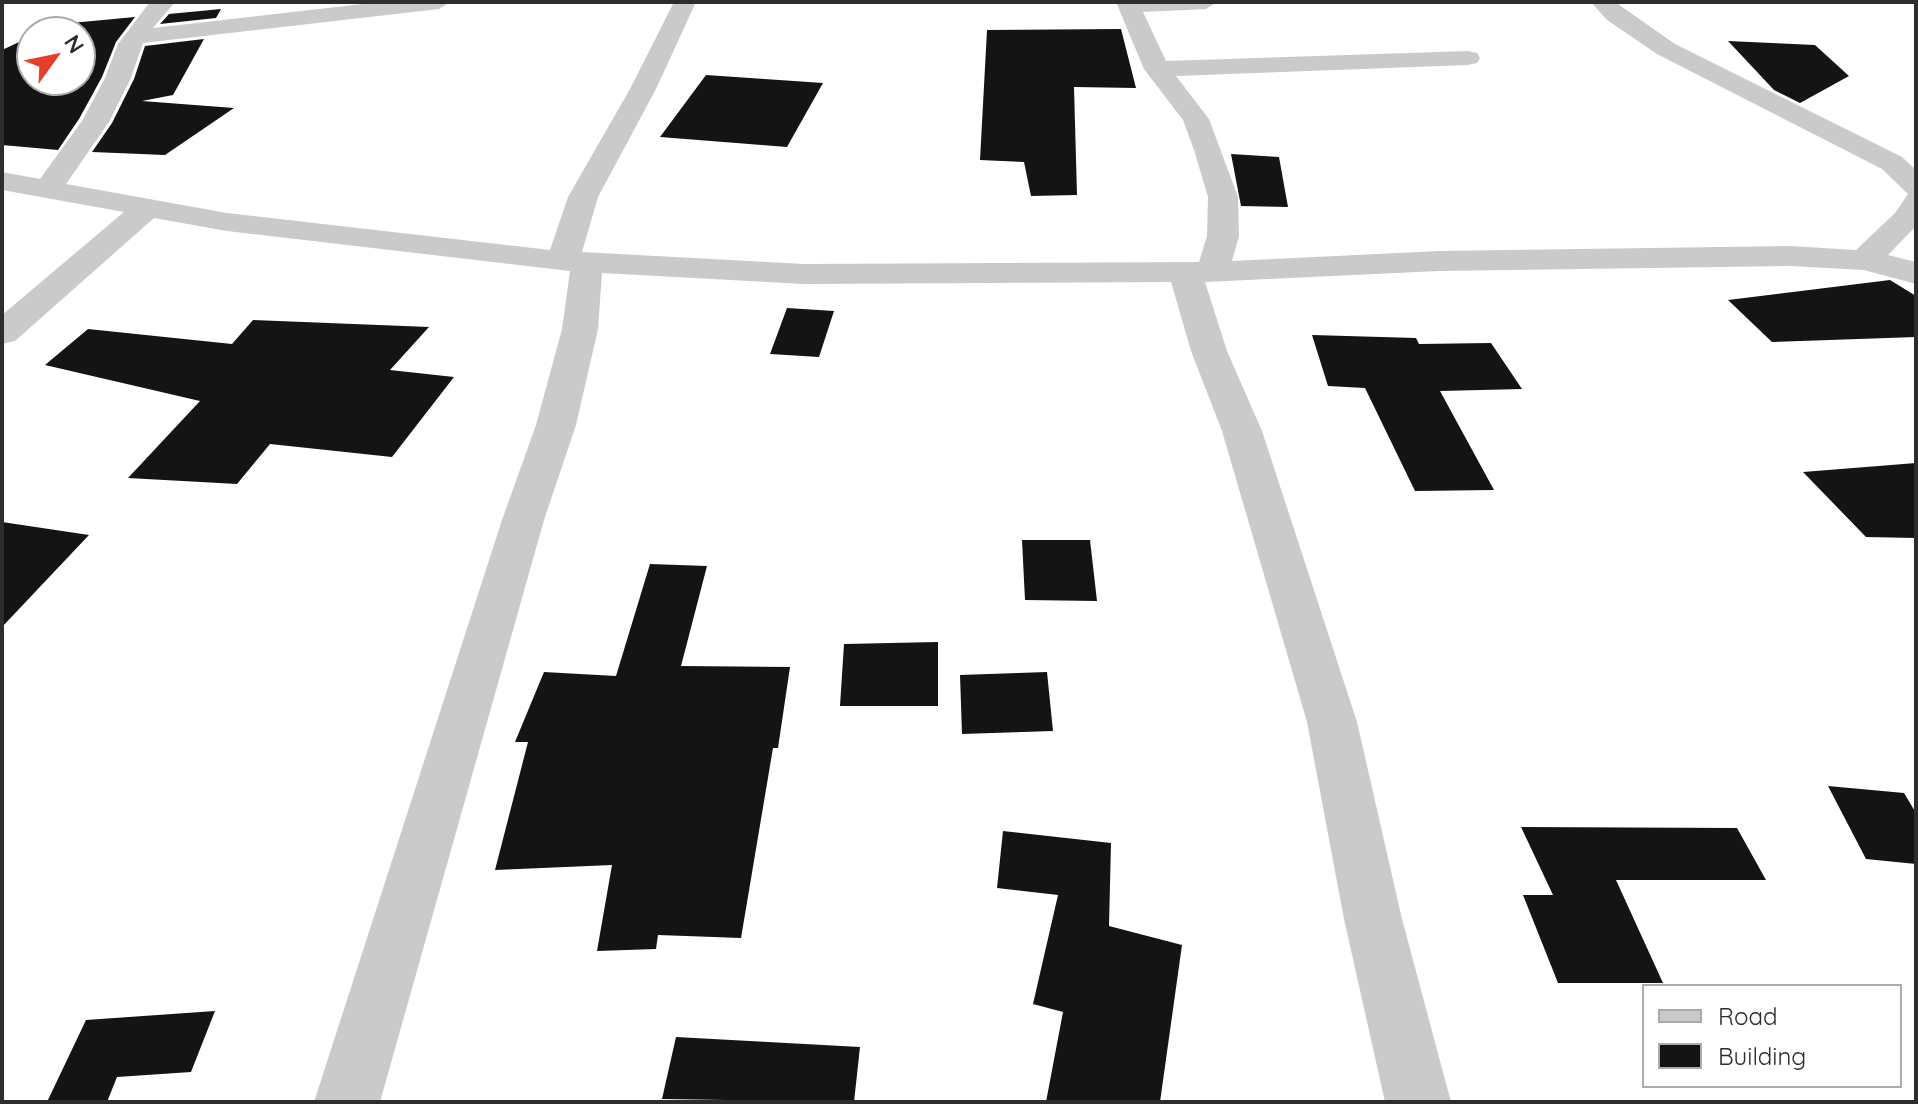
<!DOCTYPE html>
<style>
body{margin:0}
#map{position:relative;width:1918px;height:1104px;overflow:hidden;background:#fff;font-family:Quicksand,sans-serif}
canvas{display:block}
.frame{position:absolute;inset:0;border:4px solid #2d2d2d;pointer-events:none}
.legend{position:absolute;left:1642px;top:984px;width:260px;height:104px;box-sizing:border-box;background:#fff;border:2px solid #ababab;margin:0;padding:10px 14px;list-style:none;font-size:24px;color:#2d2d2d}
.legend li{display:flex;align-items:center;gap:16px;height:40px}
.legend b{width:40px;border:2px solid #ababab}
.north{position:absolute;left:16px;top:16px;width:80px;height:80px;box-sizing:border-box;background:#fff;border:2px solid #ababab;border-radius:50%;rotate:57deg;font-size:22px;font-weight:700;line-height:32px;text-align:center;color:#2d2d2d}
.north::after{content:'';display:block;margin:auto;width:28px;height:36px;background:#e73e2c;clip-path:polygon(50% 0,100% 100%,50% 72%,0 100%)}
</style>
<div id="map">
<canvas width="1918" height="1104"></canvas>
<div class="frame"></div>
<ul class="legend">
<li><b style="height:10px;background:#cacaca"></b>Road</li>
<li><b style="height:22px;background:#141414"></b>Building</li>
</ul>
<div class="north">N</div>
</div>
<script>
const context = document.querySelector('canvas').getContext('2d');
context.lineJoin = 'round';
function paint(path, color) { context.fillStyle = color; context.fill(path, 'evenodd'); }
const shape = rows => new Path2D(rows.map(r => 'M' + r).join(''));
const building = shape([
 [221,9,216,18,160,24,169,14],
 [135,17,116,42,102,77,79,119,58,150,2,145,2,50,32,36,32,80,80,80,80,32,41,32,60,24],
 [1121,29,1136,88,1074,87,1077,195,1031,196,1024,162,980,160,987,30],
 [204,39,173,95,142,101,234,108,165,155,92,152,112,123,134,79,145,46],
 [1728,41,1815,45,1849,76,1800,103,1774,90],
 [706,75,823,83,787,147,660,137],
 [1231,154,1279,157,1288,207,1241,206],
 [1890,280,1916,296,1916,337,1772,342,1728,300],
 [787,308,834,311,819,357,770,354],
 [253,320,429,327,390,370,454,377,392,457,270,444,237,484,128,478,200,401,45,365,88,329,232,344],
 [1312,335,1416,338,1419,344,1491,343,1522,389,1440,391,1494,490,1415,491,1365,388,1328,386],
 [1916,463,1916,538,1866,537,1803,472],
 [2,522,89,535,2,627],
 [1022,540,1090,540,1097,601,1025,600],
 [650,564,707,566,681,666,790,667,778,748,773,748,741,938,658,935,656,949,597,951,612,865,495,870,528,742,515,742,544,672,616,676],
 [938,642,938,706,840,706,844,644],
 [1047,672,1053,731,962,734,960,675],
 [1828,786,1904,793,1916,813,1916,864,1866,859],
 [1521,827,1737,828,1766,880,1616,880,1663,983,1558,983,1523,895,1553,895],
 [1003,831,1111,843,1109,926,1182,945,1160,1102,1046,1102,1063,1012,1033,1004,1058,895,997,888],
 [215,1011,191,1072,117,1077,107,1102,47,1102,86,1020],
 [676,1037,860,1047,854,1102,662,1099]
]);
const street = shape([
 [150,2,175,2,153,28,380,2,450,2,439,9,143,43,131,78,109,122,66,184,227,213,550,250,568,197,630,89,674,2,696,2,656,89,598,197,582,252,804,264,1199,262,1207,236,1208,197,1194,150,1183,120,1144,69,1116,2,1217,2,1206,9,1143,12,1166,61,1468,51,1477,53,1480,58,1477,63,1468,65,1176,76,1209,119,1238,197,1239,236,1232,261,1439,251,1790,246,1856,250,1895,213,1908,194,1882,169,1657,54,1607,20,1591,2,1615,2,1675,44,1902,157,1916,170,1916,226,1888,255,1916,262,1916,284,1864,270,1790,266,1439,271,1205,282,1227,351,1262,431,1357,722,1402,919,1451,1102,1385,1102,1344,919,1307,722,1222,431,1191,351,1171,282,804,284,602,273,598,329,576,425,544,520,380,1102,314,1102,502,520,536,425,562,329,570,271,227,231,154,218,15,341,2,344,2,315,124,212,2,190,2,172,40,179,82,121,105,78,118,44,150,2]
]);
paint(building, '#141414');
paint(street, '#cacaca');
</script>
